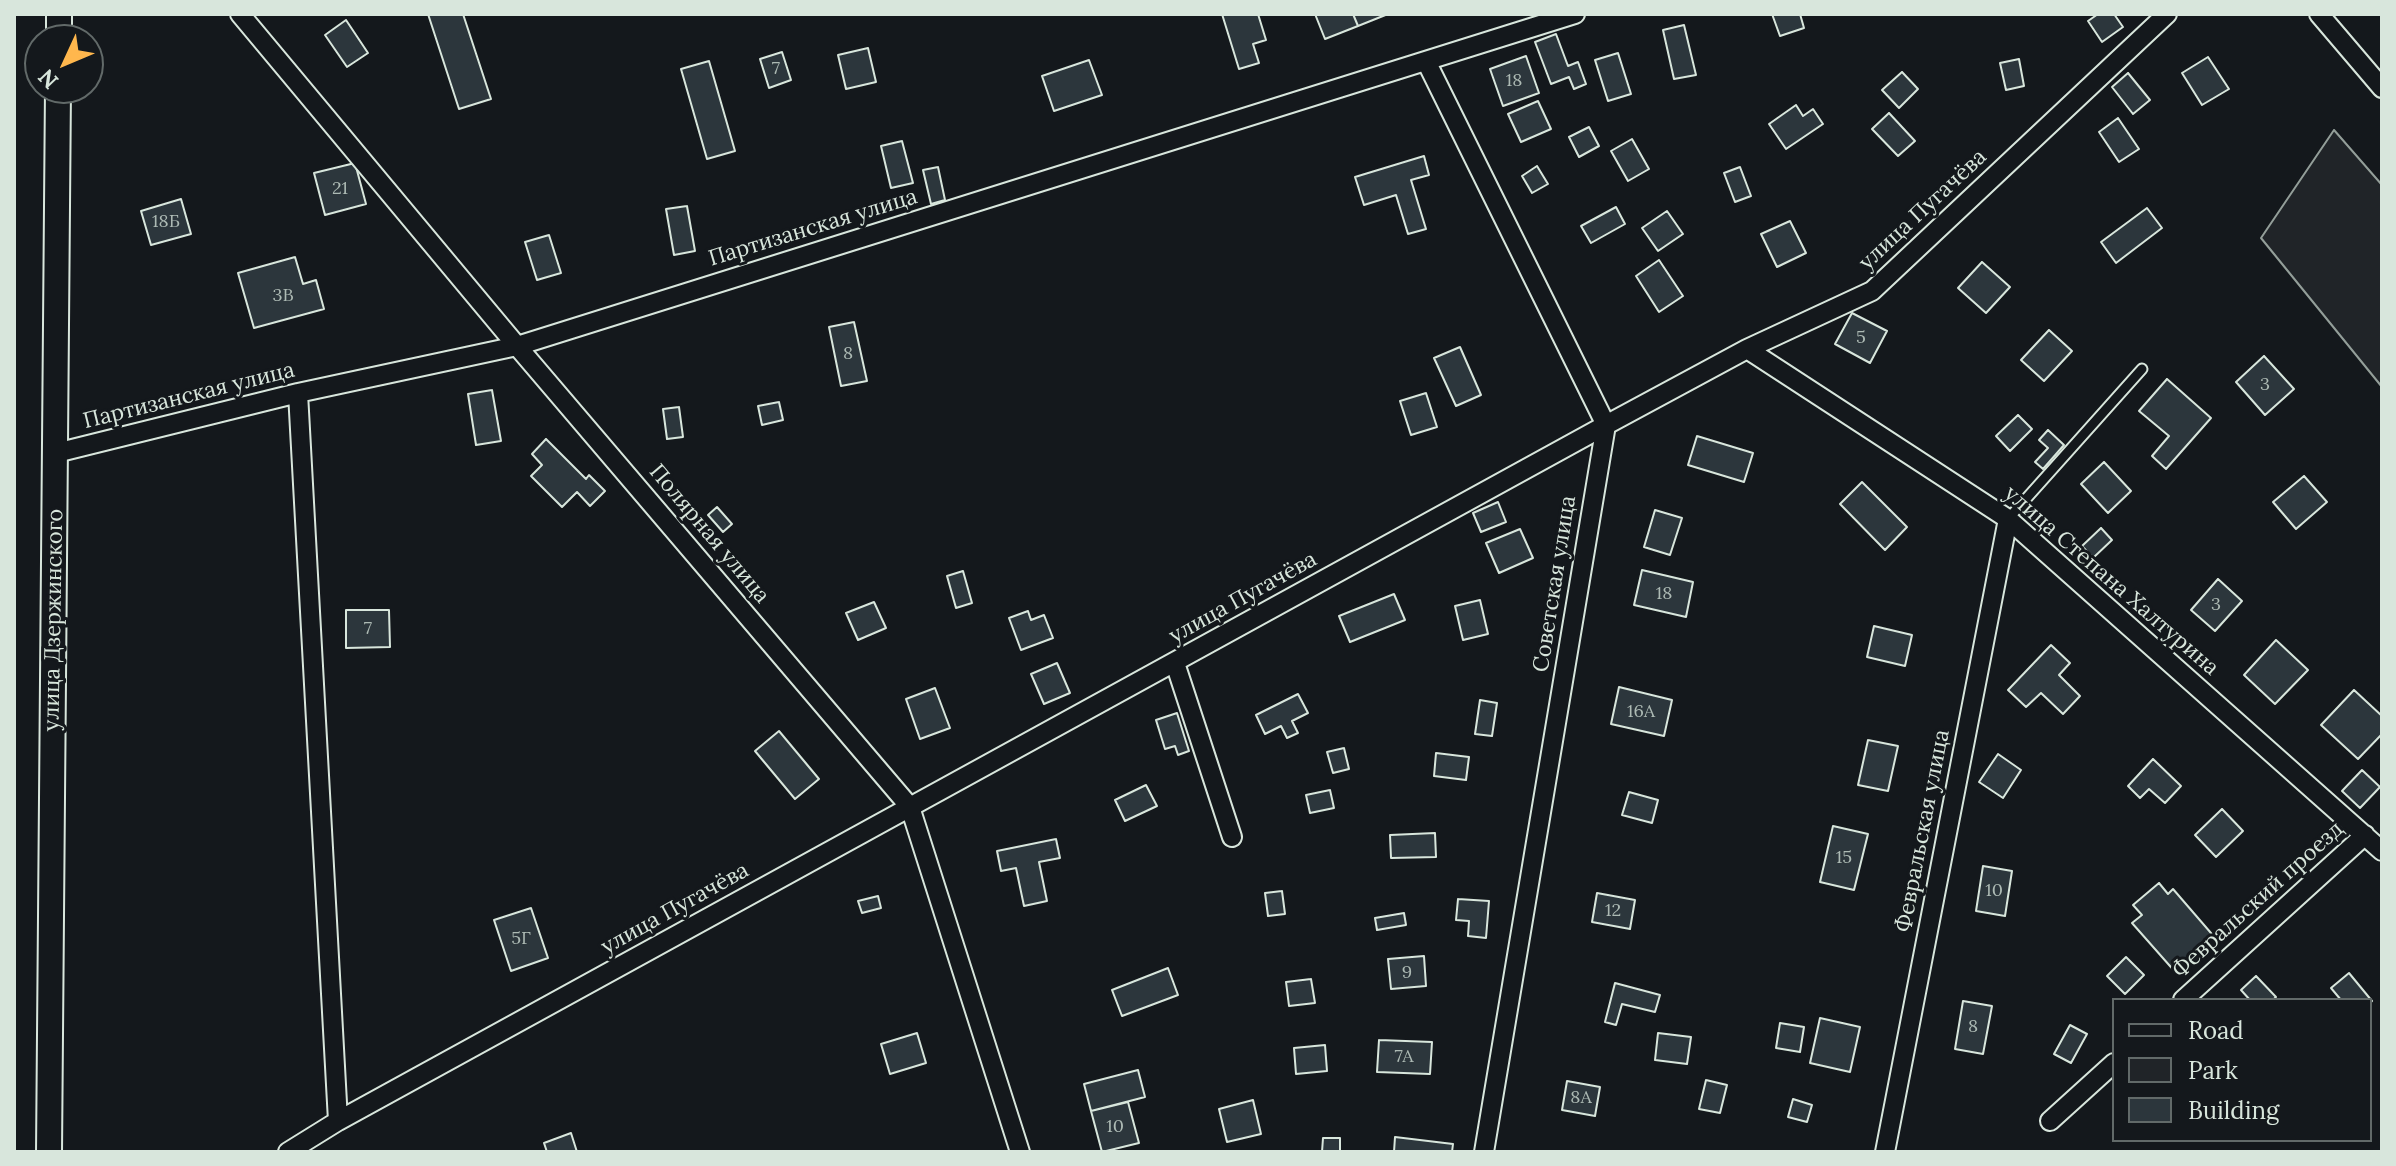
<!DOCTYPE html>
<meta charset="utf-8">
<style>
body{margin:0}
#map{position:relative;width:2396px;height:1166px;overflow:hidden;background:#14181c;font-family:Lora,serif}
canvas{display:block}
.frame{position:absolute;inset:0;border:16px solid #d8e6dc;pointer-events:none}
.legend{position:absolute;left:2112px;top:998px;width:260px;height:144px;box-sizing:border-box;background:#14181c;border:2px solid #626a69;margin:0;padding:10px 14px;list-style:none;font-size:24px;color:#d8e6dc}
.legend li{display:flex;align-items:center;gap:16px;height:40px}
.legend b{width:40px;border:2px solid #626a69}
.north{position:absolute;left:24px;top:24px;width:80px;height:80px;box-sizing:border-box;background:#14181c;border:2px solid #626a69;border-radius:50%;rotate:226deg;font-size:22px;font-weight:700;line-height:32px;text-align:center;color:#d8e6dc}
.north::after{content:'';display:block;margin:auto;width:28px;height:36px;background:#ffb74d;clip-path:polygon(50% 0,100% 100%,50% 72%,0 100%)}
</style>
<div id="map">
<canvas width="2396" height="1166"></canvas>
<div class="frame"></div>
<ul class="legend">
<li><b style="height:10px;background:#14181c"></b>Road</li>
<li><b style="height:22px;background:#202428"></b>Park</li>
<li><b style="height:22px;background:#2c363c"></b>Building</li>
</ul>
<div class="north">N</div>
</div>
<script>
const context = document.querySelector('canvas').getContext('2d');
context.lineJoin = 'round';
function paint(path, color) { context.fillStyle = color; context.fill(path, 'evenodd'); }
const shape = rows => new Path2D(rows.map(r => 'M' + r).join(''));
function trace(path, color, width, dash) { context.strokeStyle = color; context.lineWidth = width; context.lineCap = dash ? 'butt' : 'round'; context.setLineDash(dash || []); context.stroke(path); }
function label(font, color, halo, rows, align = 'center') {
  context.font = font + ' Lora,serif'; context.lineWidth = 6; context.setLineDash([]); context.textBaseline = 'middle'; context.strokeStyle = halo; context.fillStyle = color; for (const [text, x, y, turn = 0] of rows) {
    context.save(); context.translate(x, y); context.rotate((+turn || 0) * Math.PI / 180); context.textAlign = isNaN(turn) ? turn : align; if (halo) context.strokeText(text, 0, 0); context.fillText(text, 0, 0); context.restore();
  }
}
const green = shape([
 [2334,130,2382,185,2382,387,2261,238,2334,130]
]);
const building = shape([
 [428,14,463,14,491,99,459,109,428,14],
 [1222,14,1258,14,1266,40,1253,44,1259,63,1239,69,1222,14],
 [1315,14,1353,14,1358,26,1325,39,1315,14],
 [1353,14,1388,14,1358,26,1353,14],
 [1772,14,1800,14,1804,28,1780,36,1772,14],
 [2098,14,2114,14,2123,27,2102,42,2088,21,2098,14],
 [346,20,368,53,347,67,325,35,346,20],
 [1684,25,1696,75,1674,79,1663,30,1684,25],
 [1556,34,1568,66,1578,62,1586,84,1574,89,1569,77,1551,84,1535,42,1556,34],
 [868,48,876,82,846,89,838,55,868,48],
 [782,52,791,80,769,88,760,59,782,52],
 [1618,53,1631,94,1608,101,1595,60,1618,53],
 [1526,56,1539,93,1503,106,1490,69,1526,56],
 [2208,57,2229,89,2202,105,2182,73,2208,57],
 [2019,59,2024,86,2006,90,2000,63,2019,59],
 [1089,60,1102,95,1054,111,1042,76,1089,60],
 [709,61,735,151,707,159,681,69,709,61],
 [1902,72,1918,89,1899,108,1882,90,1902,72],
 [2128,73,2150,100,2133,114,2112,87,2128,73],
 [1538,101,1551,129,1521,142,1508,114,1538,101],
 [1796,105,1803,116,1813,109,1823,124,1786,149,1769,124,1796,105],
 [1889,113,1915,141,1898,156,1872,129,1889,113],
 [2118,118,2139,149,2119,162,2099,132,2118,118],
 [1589,127,1599,146,1579,157,1569,137,1589,127],
 [1632,139,1649,169,1628,181,1611,151,1632,139],
 [902,141,913,183,891,188,881,146,902,141],
 [1424,156,1429,175,1411,180,1426,229,1408,234,1396,195,1364,205,1355,177,1424,156],
 [355,163,366,204,325,215,314,173,355,163],
 [1537,166,1548,184,1532,193,1522,176,1537,166],
 [938,167,945,200,931,204,923,170,938,167],
 [1740,167,1751,196,1735,202,1724,173,1740,167],
 [181,199,191,234,151,245,141,211,181,199],
 [687,206,695,251,674,255,666,209,687,206],
 [1616,207,1625,224,1591,243,1581,226,1616,207],
 [2147,208,2162,228,2116,263,2101,242,2147,208],
 [1667,211,1683,234,1658,251,1642,228,1667,211],
 [1790,221,1806,253,1777,267,1761,234,1790,221],
 [549,235,561,273,537,280,525,242,549,235],
 [295,257,303,284,316,280,324,309,254,328,238,273,295,257],
 [1659,260,1683,296,1659,312,1636,276,1659,260],
 [1982,262,2010,287,1986,313,1958,288,1982,262],
 [1852,313,1887,331,1870,363,1835,344,1852,313],
 [854,322,867,381,841,386,829,327,854,322],
 [2049,330,2072,351,2044,381,2021,360,2049,330],
 [1460,347,1481,395,1456,406,1434,358,1460,347],
 [2264,356,2294,389,2265,415,2236,382,2264,356],
 [2167,379,2211,418,2166,469,2152,456,2169,436,2139,411,2167,379],
 [492,390,501,441,476,445,468,394,492,390],
 [1426,393,1437,427,1411,435,1400,401,1426,393],
 [779,402,783,420,762,425,758,406,779,402],
 [679,407,683,437,667,439,663,409,679,407],
 [2018,415,2032,429,2010,451,1996,436,2018,415],
 [2048,430,2064,445,2043,469,2035,462,2048,448,2039,440,2048,430],
 [1697,436,1753,453,1744,482,1688,465,1697,436],
 [546,439,586,479,589,475,605,491,590,506,577,492,562,507,531,476,542,465,532,454,546,439],
 [2104,462,2131,491,2108,513,2081,484,2104,462],
 [2304,476,2327,502,2296,529,2273,502,2304,476],
 [1862,482,1907,527,1885,550,1840,504,1862,482],
 [1498,502,1506,522,1481,532,1473,513,1498,502],
 [717,507,732,524,723,532,708,515,717,507],
 [1655,510,1682,518,1670,555,1644,547,1655,510],
 [2101,528,2112,540,2093,558,2082,546,2101,528],
 [1520,529,1533,558,1499,573,1486,543,1520,529],
 [1642,570,1693,582,1686,617,1634,605,1642,570],
 [963,571,972,603,956,608,947,576,963,571],
 [2218,579,2242,601,2215,631,2191,610,2218,579],
 [1394,594,1405,620,1350,642,1339,616,1394,594],
 [1480,600,1488,634,1463,640,1455,606,1480,600],
 [874,602,886,628,858,640,846,613,874,602],
 [346,610,389,610,390,647,346,648,346,610],
 [1028,611,1031,620,1044,615,1053,638,1021,650,1009,618,1028,611],
 [1874,626,1912,635,1905,666,1867,657,1874,626],
 [2276,640,2308,670,2275,704,2244,675,2276,640],
 [2051,645,2070,663,2059,675,2080,696,2063,714,2041,693,2026,707,2008,690,2051,645],
 [1057,663,1070,693,1044,704,1031,674,1057,663],
 [1619,687,1672,700,1664,736,1611,724,1619,687],
 [935,688,950,728,920,739,906,699,935,688],
 [2354,690,2382,716,2382,734,2358,759,2321,725,2354,690],
 [1298,694,1308,713,1292,721,1298,733,1287,738,1281,726,1265,734,1256,715,1298,694],
 [1480,700,1497,703,1492,736,1475,734,1480,700],
 [1177,713,1189,751,1178,755,1175,746,1165,749,1156,720,1177,713],
 [779,731,819,779,795,799,755,751,779,731],
 [1868,740,1898,746,1888,791,1858,785,1868,740],
 [1344,748,1349,769,1333,773,1327,752,1344,748],
 [1436,753,1469,757,1466,780,1434,776,1436,753],
 [1998,754,2021,770,2003,798,1979,782,1998,754],
 [2153,759,2181,786,2165,803,2149,789,2140,798,2128,786,2153,759],
 [2362,770,2380,787,2360,808,2342,791,2362,770],
 [1146,785,1157,806,1125,821,1115,800,1146,785],
 [1330,790,1334,808,1310,813,1306,795,1330,790],
 [1629,792,1658,800,1652,823,1622,815,1629,792],
 [2222,809,2243,831,2216,857,2195,835,2222,809],
 [1833,826,1868,834,1854,890,1820,882,1833,826],
 [1435,833,1436,857,1391,858,1390,835,1435,833],
 [1056,839,1060,858,1039,862,1047,901,1024,906,1016,868,1001,871,997,851,1056,839],
 [1983,866,2012,871,2005,916,1976,911,1983,866],
 [2159,883,2168,894,2173,889,2217,940,2177,974,2132,923,2142,915,2133,905,2159,883],
 [1282,891,1285,914,1268,916,1265,893,1282,891],
 [1597,893,1635,900,1630,929,1592,922,1597,893],
 [878,896,881,908,862,913,858,901,878,896],
 [1458,899,1489,901,1486,938,1468,936,1469,921,1456,920,1458,899],
 [531,908,548,958,511,971,494,920,531,908],
 [1404,913,1406,925,1377,930,1375,918,1404,913],
 [1424,956,1426,986,1391,989,1388,959,1424,956],
 [2126,957,2144,975,2125,994,2107,976,2126,957],
 [1168,968,1178,995,1122,1016,1112,990,1168,968],
 [2349,973,2372,1001,2370,1003,2370,1000,2341,1000,2331,988,2349,973],
 [2256,976,2276,997,2273,1000,2250,1000,2241,990,2256,976],
 [1311,979,1315,1003,1289,1006,1286,982,1311,979],
 [1615,983,1660,995,1655,1012,1622,1004,1616,1025,1605,1022,1615,983],
 [1963,1001,1992,1006,1983,1054,1955,1049,1963,1001],
 [1820,1018,1860,1027,1850,1072,1810,1063,1820,1018],
 [1780,1023,1804,1027,1800,1052,1776,1048,1780,1023],
 [2070,1025,2087,1034,2071,1063,2054,1054,2070,1025],
 [917,1033,926,1063,890,1074,881,1044,917,1033],
 [1658,1033,1691,1037,1687,1064,1655,1060,1658,1033],
 [1379,1040,1432,1042,1430,1074,1377,1072,1379,1040],
 [1325,1045,1327,1071,1296,1074,1294,1048,1325,1045],
 [1138,1070,1145,1097,1091,1111,1084,1084,1138,1070],
 [1706,1080,1727,1085,1720,1113,1699,1109,1706,1080],
 [1567,1081,1600,1087,1595,1116,1562,1110,1567,1081],
 [1793,1099,1812,1105,1807,1122,1788,1117,1793,1099],
 [1253,1100,1261,1134,1227,1142,1219,1109,1253,1100],
 [1128,1102,1139,1143,1102,1152,1091,1111,1128,1102],
 [571,1133,577,1152,547,1152,544,1143,571,1133],
 [1395,1137,1453,1144,1452,1152,1394,1152,1395,1137],
 [1323,1138,1340,1138,1340,1152,1322,1152,1323,1138]
]);
const service = shape([
 [2008,519,2142,369]
]);
const minor = shape([
 [240,14,517,346,910,807,1020,1152],
 [2319,14,2382,88],
 [1426,61,1606,425,1484,1152],
 [1747,349,2008,519,2382,851],
 [298,393,338,1121],
 [56,453,298,393,517,346,1575,14],
 [1175,663,1232,837],
 [2183,1000,2365,835],
 [2050,1121,2114,1063],
 [288,1152,338,1121,1606,425,1747,349,1872,291,2167,14],
 [1885,1152,2008,519]
]);
const tertiary = shape([
 [59,40,59,14],
 [49,1152,58,88]
]);
const numberNames = [
 ["7",776,69],
 ["18",1514,81],
 ["21",340,189],
 ["18Б",166,222],
 ["3В",283,296],
 ["5",1861,338],
 ["8",848,354],
 ["3",2265,385],
 ["18",1664,594],
 ["3",2216,605],
 ["7",368,629],
 ["16А",1641,712],
 ["15",1844,858],
 ["10",1994,891],
 ["12",1613,911],
 ["5Г",521,939],
 ["9",1407,973],
 ["8",1973,1027],
 ["7А",1404,1057],
 ["8А",1581,1098],
 ["10",1115,1127]
];
const streetNames = [
 ["улица Пугачёва",1923,210,-43],
 ["Партизанская улица",813,228,-17],
 ["Партизанская улица",189,396,-14],
 ["Полярная улица",709,534,50],
 ["улица Степана Халтурина",2111,581,41],
 ["Советская улица",1555,584,-81],
 ["улица Пугачёва",1243,598,-29],
 ["улица Дзержинского",54,620,-89],
 ["Февральская улица",1923,831,-79],
 ["Февральский проезд",2258,900,-42],
 ["улица Пугачёва",675,909,-29]
];
paint(green, '#202428');
trace(green, '#939e99', 2);
paint(building, '#2c363c');
trace(building, '#d8e6dc', 2);
trace(service, '#d8e6dc', 13);
trace(minor, '#d8e6dc', 22);
trace(tertiary, '#d8e6dc', 28);
trace(service, '#14181c', 9);
trace(minor, '#14181c', 18);
trace(tertiary, '#14181c', 24);
label('18px', '#adbab4', null, numberNames);
label('22px', '#d8e6dc', '#14181c', streetNames);
</script>
